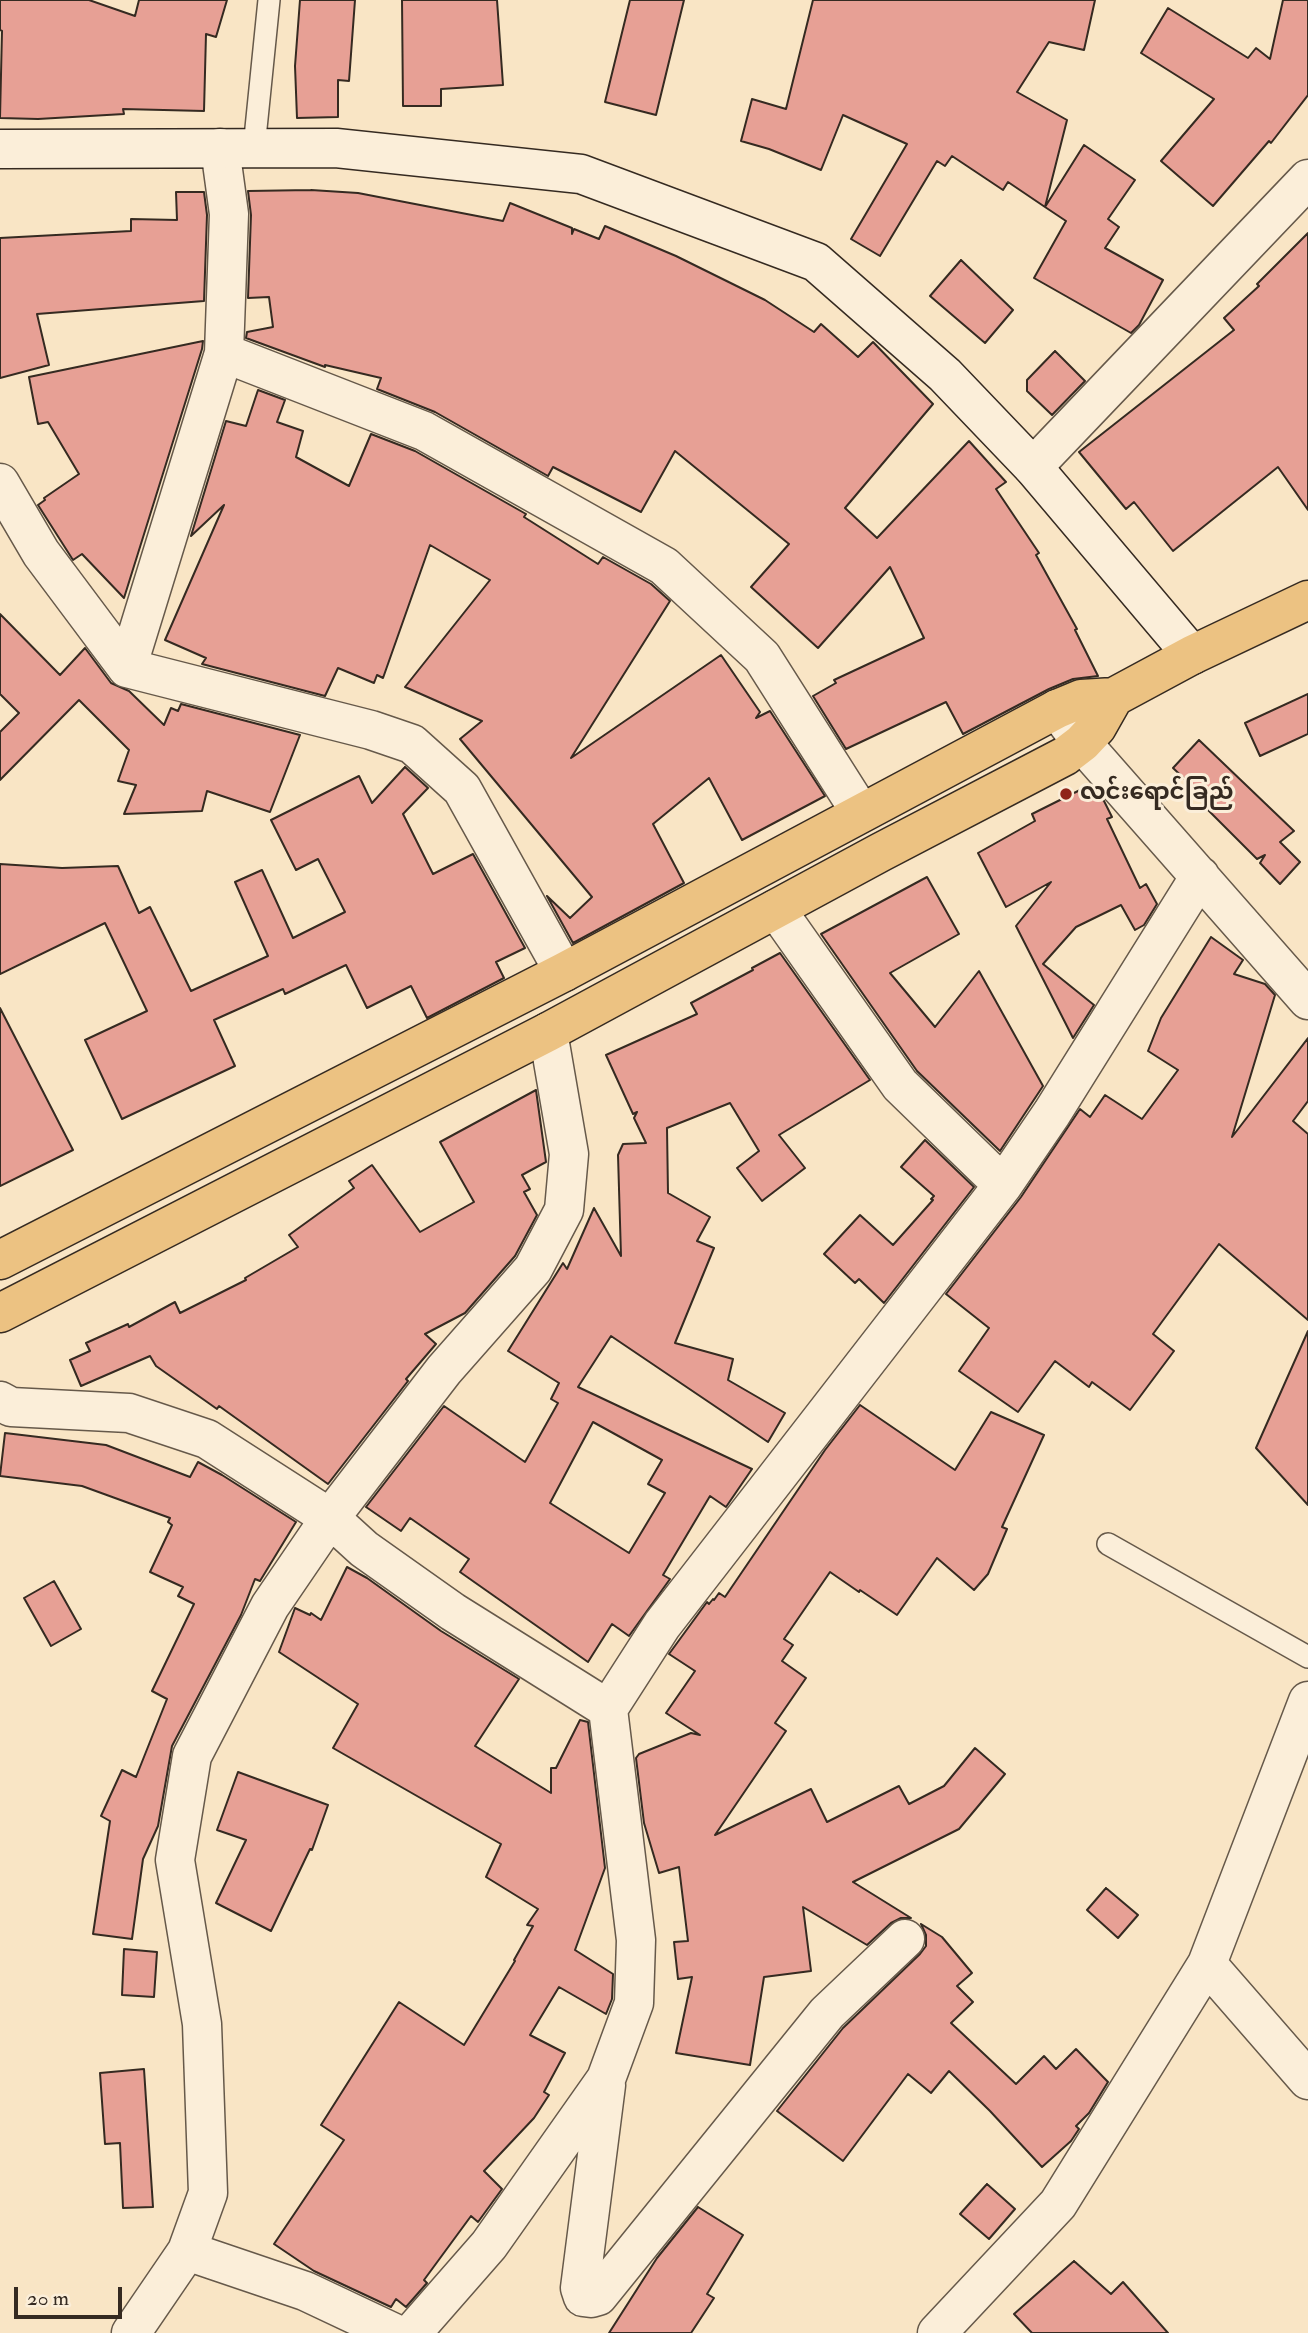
<!DOCTYPE html>
<meta charset="utf-8">
<style>
body{margin:0}
#map{position:relative;width:1308px;height:2333px;overflow:hidden;background:#f9e5c5;font-family:"IM FELL Double Pica",serif}
canvas{display:block}
.scale{position:absolute;left:14px;top:2287px;width:108px;height:32px;box-sizing:border-box;border:4px solid #352a21;border-top:0;padding-left:9px;font-size:21px;line-height:24px;white-space:nowrap;color:#352a21;-webkit-text-stroke:5px #fbeed9;paint-order:stroke}
</style>
<div id="map">
<canvas width="1308" height="2333"></canvas>
<div class="scale">20 m</div>
</div>
<script>
const context = document.querySelector('canvas').getContext('2d');
context.lineJoin = 'round';
function paint(path, color) { context.fillStyle = color; context.fill(path, 'evenodd'); }
const shape = rows => new Path2D(rows.map(r => 'M' + r).join(''));
function trace(path, color, width, dash) { context.strokeStyle = color; context.lineWidth = width; context.lineCap = dash ? 'butt' : 'round'; context.setLineDash(dash || []); context.stroke(path); }
function label(font, color, halo, rows, align = 'center') {
  context.font = font + ' "IM FELL Double Pica","Noto Sans Myanmar",serif'; context.lineWidth = 6; context.setLineDash([]); context.textBaseline = 'middle'; context.strokeStyle = halo; context.fillStyle = color; for (const [text, x, y, turn = 0] of rows) {
    context.save(); context.translate(x, y); context.rotate((+turn || 0) * Math.PI / 180); context.textAlign = isNaN(turn) ? turn : align; if (halo) context.strokeText(text, 0, 0); context.fillText(text, 0, 0); context.restore();
  }
}
const building = shape([
 [0,0,89,0,135,16,139,0,227,0,216,37,206,34,204,111,123,109,124,114,38,119,0,118,2,31,0,30,0,0],
 [300,0,355,0,349,81,338,80,338,117,297,118,295,66,300,0],
 [402,0,497,0,503,85,441,89,441,106,403,106,402,0],
 [630,0,684,0,656,115,605,102,630,0],
 [813,0,1095,0,1084,50,1049,42,1017,92,1067,120,1045,207,1008,182,1003,190,952,156,945,166,937,161,880,256,851,239,907,144,843,115,821,170,769,149,741,141,752,99,786,109,813,0],
 [1283,0,1308,0,1308,95,1271,143,1269,141,1213,206,1161,161,1214,99,1141,53,1168,8,1248,58,1256,48,1270,59,1283,0],
 [1084,145,1135,180,1108,219,1119,227,1105,248,1163,280,1139,325,1131,333,1034,278,1066,221,1045,207,1084,145],
 [311,190,358,193,503,221,510,203,572,228,572,234,574,229,599,239,605,226,676,256,765,300,814,332,821,324,858,357,873,342,933,404,845,508,877,538,969,441,1006,482,996,489,1039,553,1036,555,1077,629,1075,630,1098,676,1073,679,1049,689,963,734,946,702,846,749,813,696,836,683,834,680,924,638,890,567,818,648,751,587,789,544,675,451,641,512,553,467,548,476,435,412,377,389,381,378,325,365,325,367,246,338,247,332,273,327,269,297,248,298,251,215,248,191,311,190],
 [176,192,204,192,207,215,204,301,37,314,49,365,0,378,0,238,131,231,131,219,177,220,176,192],
 [1308,233,1308,510,1278,467,1173,551,1134,502,1126,509,1079,452,1234,330,1224,318,1259,286,1257,284,1308,233],
 [961,260,1013,310,985,343,930,296,961,260],
 [203,341,202,349,124,598,82,554,73,560,38,505,45,500,44,498,79,474,48,422,38,424,29,377,203,341],
 [1055,351,1085,381,1052,415,1027,391,1027,380,1055,351],
 [258,390,285,400,277,422,303,431,296,457,349,486,371,434,415,451,526,514,524,517,598,564,603,557,651,584,670,601,571,758,721,655,760,712,756,718,770,711,825,796,742,840,709,778,653,824,684,883,573,943,547,896,570,918,592,897,460,739,482,721,405,687,490,580,430,545,383,678,377,675,374,683,338,668,325,696,202,664,206,658,165,640,224,505,191,536,226,421,246,426,258,390],
 [0,614,60,675,85,648,111,683,129,691,164,725,171,708,178,711,181,704,300,735,270,812,207,791,202,811,124,814,136,785,118,781,129,750,79,700,0,780,0,732,19,713,0,694,0,614],
 [1308,694,1308,734,1260,756,1245,723,1308,694],
 [1199,740,1294,831,1280,842,1300,862,1280,884,1260,863,1265,855,1257,859,1205,807,1209,802,1173,768,1199,740],
 [405,767,428,788,403,814,433,874,473,854,525,948,496,962,504,978,427,1018,411,986,367,1008,346,965,285,994,283,989,214,1020,235,1066,122,1119,85,1040,147,1011,105,923,0,974,0,864,62,868,118,866,139,913,150,907,191,991,268,956,235,882,262,870,293,938,345,912,318,859,296,870,271,820,359,776,372,803,405,767],
 [1090,785,1104,801,1112,817,1107,819,1140,888,1146,884,1157,904,1144,925,1135,930,1121,905,1076,927,1043,964,1094,1005,1073,1038,1016,926,1051,882,1006,907,978,853,1035,821,1032,814,1090,785],
 [927,877,959,934,890,973,935,1027,979,971,1043,1086,1000,1151,917,1071,821,934,927,877],
 [1211,937,1243,960,1234,974,1265,984,1275,995,1232,1137,1308,1038,1308,1101,1293,1121,1308,1134,1308,1320,1219,1244,1153,1334,1174,1351,1130,1410,1092,1382,1089,1387,1055,1361,1018,1412,959,1371,989,1328,946,1294,1021,1197,1080,1109,1090,1117,1105,1095,1142,1119,1178,1070,1148,1051,1161,1018,1211,937],
 [780,953,870,1080,779,1135,805,1168,762,1201,737,1168,759,1151,730,1103,667,1128,668,1193,710,1217,697,1241,714,1248,675,1343,733,1359,728,1380,785,1413,768,1442,611,1336,578,1387,752,1469,726,1507,710,1496,663,1575,670,1579,629,1636,612,1624,588,1662,460,1572,469,1559,410,1518,401,1531,366,1507,444,1406,525,1462,558,1403,551,1399,559,1383,508,1351,563,1263,567,1269,594,1208,621,1256,618,1155,623,1144,646,1143,634,1118,637,1112,633,1114,606,1055,697,1014,691,1003,753,970,752,968,780,953],
 [593,1422,662,1460,648,1484,665,1493,629,1553,550,1503,593,1422],
 [0,1008,73,1150,0,1186,0,1008],
 [536,1090,546,1162,522,1175,530,1189,524,1192,537,1215,515,1256,465,1313,425,1334,436,1344,406,1379,408,1381,328,1484,219,1406,217,1409,156,1366,150,1356,81,1386,70,1360,90,1351,86,1343,128,1324,129,1327,175,1302,180,1313,246,1280,245,1278,298,1247,289,1235,354,1188,349,1181,372,1165,420,1232,474,1202,440,1142,536,1090],
 [925,1140,974,1187,884,1303,859,1279,855,1283,824,1254,860,1215,893,1245,933,1200,931,1199,934,1196,901,1167,925,1140],
 [1308,1331,1308,1505,1256,1448,1308,1331],
 [860,1405,955,1470,991,1412,1044,1435,1002,1527,1007,1529,988,1574,974,1590,937,1558,897,1615,860,1590,859,1592,830,1572,784,1639,793,1645,782,1661,806,1678,775,1723,786,1731,715,1835,811,1789,827,1822,899,1786,909,1804,944,1786,975,1748,1005,1774,959,1829,853,1882,911,1918,901,1918,891,1923,867,1945,803,1907,811,1971,764,1977,750,2065,676,2053,692,1977,678,1979,674,1942,688,1941,679,1867,659,1873,644,1823,636,1758,639,1754,691,1733,700,1735,666,1713,695,1671,669,1654,707,1602,709,1604,713,1599,714,1600,719,1593,725,1597,825,1450,860,1405],
 [5,1433,106,1445,190,1477,198,1462,222,1475,296,1522,260,1581,255,1579,241,1615,172,1746,158,1826,143,1859,132,1939,93,1934,110,1821,101,1816,122,1770,136,1777,167,1699,152,1691,194,1604,178,1596,183,1587,150,1572,172,1525,168,1522,170,1518,82,1486,0,1476,5,1433],
 [347,1567,367,1578,441,1631,519,1679,475,1746,551,1793,551,1768,556,1768,580,1720,588,1722,605,1868,575,1950,613,1974,612,1999,606,2014,559,1987,530,2035,565,2053,544,2092,549,2095,534,2118,484,2171,502,2189,478,2222,471,2216,424,2280,427,2283,406,2307,396,2299,391,2307,314,2271,274,2244,344,2140,321,2125,399,2002,464,2045,515,1961,514,1960,533,1926,527,1925,538,1909,486,1877,501,1844,333,1748,358,1704,279,1652,295,1608,310,1615,311,1613,321,1620,347,1567],
 [54,1581,81,1629,51,1646,24,1598,54,1581],
 [238,1772,328,1805,312,1850,310,1849,271,1931,216,1903,246,1840,217,1830,238,1772],
 [1106,1888,1138,1915,1118,1938,1087,1910,1106,1888],
 [921,1924,942,1937,972,1973,957,1986,973,2002,951,2023,1016,2084,1044,2056,1056,2069,1076,2049,1108,2082,1089,2113,1076,2126,1079,2129,1071,2141,1042,2167,990,2111,949,2071,931,2093,908,2074,843,2161,777,2111,843,2028,920,1954,926,1946,926,1935,921,1924],
 [124,1949,157,1952,154,1997,122,1995,124,1949],
 [144,2069,153,2207,123,2208,120,2143,105,2144,100,2073,144,2069],
 [987,2184,1015,2209,989,2239,960,2214,987,2184],
 [698,2207,743,2235,707,2294,714,2298,691,2333,609,2333,657,2258,698,2207],
 [1074,2261,1111,2294,1123,2282,1168,2333,1032,2333,1014,2314,1074,2261]
]);
const lane = shape([
 [254,148,269,0],
 [1108,1544,1308,1657]
]);
const street = shape([
 [224,353,424,431,664,566,762,657,861,813],
 [1033,467,1308,179],
 [0,483,41,553,127,668,371,730,412,744,462,789,564,972],
 [127,668,224,353,229,214,220,148],
 [1057,709,1082,743,1308,1000],
 [776,909,900,1085,1003,1185],
 [0,1401,11,1407,129,1413,207,1439,330,1518,364,1549,453,1612,608,1709],
 [1207,1964,1308,2080],
 [606,2085,580,2288,583,2297,591,2298,598,2296,827,2013,905,1939],
 [187,2251,305,2291,394,2333],
 [131,2333,187,2251,208,2193,202,2024,175,1860,192,1756,270,1606,330,1518,444,1370,533,1269,564,1210,569,1154,548,1032],
 [412,2333,489,2245,606,2079,634,2003,636,1940,608,1709,662,1625,1003,1185,1052,1113,1200,876],
 [937,2333,1058,2204,1207,1964,1308,1701]
]);
const secondary = shape([
 [0,149,336,148,581,174,816,262,945,375,1033,467,1192,655]
]);
const highway = shape([
 [0,1260,564,972,1057,709,1081,699,1114,697,1192,655,1308,600],
 [0,1313,548,1032,881,852,1065,756,1082,743,1097,727,1114,697]
]);
const markers = [
 [1066,794,7,"#8f2418"]
];
const poiNames = [
 ["လင်းရောင်ခြည်",1080,794]
];
paint(building, '#e7a095');
trace(building, '#352a21', 2);
trace(lane, '#66594a', 24);
trace(street, '#66594a', 41);
trace(secondary, '#352a21', 41);
trace(highway, '#352a21', 41);
trace(lane, '#fbeed9', 21);
trace(street, '#fbeed9', 38);
trace(secondary, '#fbeed9', 38);
trace(highway, '#ecc282', 38);
for (const [x, y, r, color] of markers) { const dot = new Path2D(); dot.arc(x, y, r, 0, 2 * Math.PI); context.fillStyle = color; context.fill(dot); trace(dot, '#fbeed9', 2.5); }
label('bold 23px', '#352a21', '#fbeed9', poiNames, 'left');
</script>
